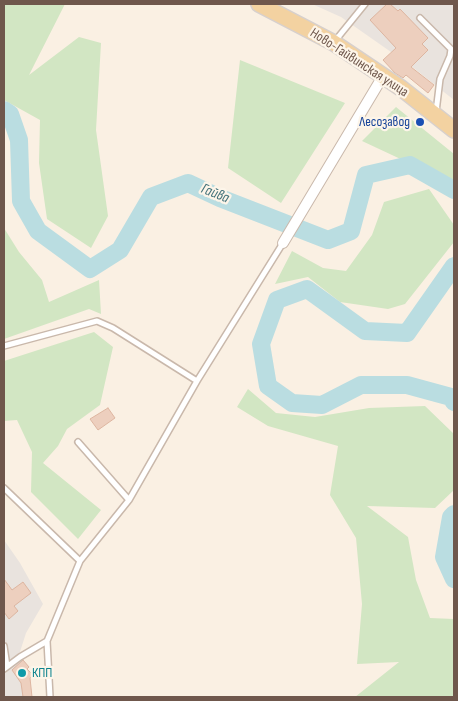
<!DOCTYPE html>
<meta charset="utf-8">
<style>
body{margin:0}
#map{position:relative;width:458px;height:701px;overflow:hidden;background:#faf0e3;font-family:"Sofia Sans Condensed",sans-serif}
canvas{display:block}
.frame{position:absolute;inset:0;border:5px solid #6f574c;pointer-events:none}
</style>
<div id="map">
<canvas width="458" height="701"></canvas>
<div class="frame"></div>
</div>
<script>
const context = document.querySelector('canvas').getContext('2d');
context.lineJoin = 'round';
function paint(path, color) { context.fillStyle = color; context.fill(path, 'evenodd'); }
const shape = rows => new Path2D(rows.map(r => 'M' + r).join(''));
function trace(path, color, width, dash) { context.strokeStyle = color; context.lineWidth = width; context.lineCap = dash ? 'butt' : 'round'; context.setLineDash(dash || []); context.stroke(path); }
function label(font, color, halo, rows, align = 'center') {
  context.font = font + ' "Sofia Sans Condensed",sans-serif'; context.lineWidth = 4.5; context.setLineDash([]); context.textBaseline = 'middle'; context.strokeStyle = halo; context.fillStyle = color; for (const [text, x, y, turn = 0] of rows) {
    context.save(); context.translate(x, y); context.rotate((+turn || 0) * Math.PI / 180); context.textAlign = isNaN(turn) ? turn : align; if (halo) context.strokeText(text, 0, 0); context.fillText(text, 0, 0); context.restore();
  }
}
const industrial = shape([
 [312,4,454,4,454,100,411,66,341,17],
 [4,540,20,563,43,604,26,633,19,655,29,667,27,669,33,675,30,679,32,697,4,697]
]);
const green = shape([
 [4,4,65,4,29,75,79,37,101,43,96,130,108,216,91,248,47,219,39,163,40,120,4,100],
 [240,60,345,103,281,203,228,168],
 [396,107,454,154,454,184,362,141],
 [429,189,454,225,454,242,405,304,388,309,340,302,308,277,275,284,292,251,323,268,346,271,372,235,384,202],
 [4,228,19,252,42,280,49,302,99,280,101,314,89,309,4,339],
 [94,332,113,347,100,405,67,429,58,446,43,463,101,510,78,539,31,492,32,452,17,420,4,421,4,361],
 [248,389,276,413,315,417,369,408,425,406,454,434,454,490,435,508,367,506,408,537,416,580,430,618,454,619,454,697,355,697,399,662,357,664,362,604,356,538,330,495,338,446,268,426,237,407]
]);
const river = shape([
 [4,110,10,114,19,140,21,201,38,231,90,269,120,250,151,197,188,183,220,198,328,240,351,231,366,175,410,165,454,190],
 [454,266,407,333,365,331,307,289,277,300,261,344,268,386,292,403,322,405,361,385,407,385,451,397,454,402],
 [454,514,451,517,444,557,454,579]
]);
const building = shape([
 [387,4,390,4,398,11,400,9,428,38,422,44,428,50,411,67,434,85,428,93,406,75,403,78,395,73,383,60,396,48,370,20,387,4],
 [108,408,115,418,98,430,90,419,108,408],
 [4,579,12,590,23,582,31,593,14,606,18,611,9,619,4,612,4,579],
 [23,660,29,667,27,669,33,675,30,678,32,697,23,697,21,683,12,670,23,660]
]);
const lane = shape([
 [420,18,451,49,450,56,440,79,436,112],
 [335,41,365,4],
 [4,346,97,321,113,328,197,381],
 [78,442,129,500],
 [4,488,80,561],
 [4,646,7,666],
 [4,669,20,657,47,641],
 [50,697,47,641,80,561,129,500,197,381,283,243]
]);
const street = shape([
 [283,243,383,76]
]);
const primary = shape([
 [259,4,334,43,401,88,454,130]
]);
const markers = [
 [420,122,5,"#1a4fb4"],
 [22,673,5,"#0f9aa8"]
];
const streetNames = [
 ["Ново-Гайвинская улица",359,63,33]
];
const transitNames = [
 ["Лесозавод",410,122]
];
const cultureNames = [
 ["КПП",32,673]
];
const waterNames = [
 ["Гайва",215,194,22]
];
paint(industrial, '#e9e3de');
paint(green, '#d2e6c3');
trace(river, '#badde1', 18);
paint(building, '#edcfbe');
trace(building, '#ddb5a0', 1);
trace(lane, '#c9b8ab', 8);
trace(street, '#c9b8ab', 12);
trace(primary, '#d7d0cd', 18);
trace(lane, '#fff', 5);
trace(street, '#fff', 10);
trace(primary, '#f3d2a1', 15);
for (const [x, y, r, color] of markers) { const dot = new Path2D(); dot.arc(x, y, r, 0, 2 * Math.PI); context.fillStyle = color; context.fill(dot); trace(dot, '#fdf5e9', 2); }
label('14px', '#6f574c', '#fdf5e9', streetNames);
label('14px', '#164399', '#fdf5e9', transitNames, 'right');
label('14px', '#0d838f', '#fdf5e9', cultureNames, 'left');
label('italic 15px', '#45737b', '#fdf5e9', waterNames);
</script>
